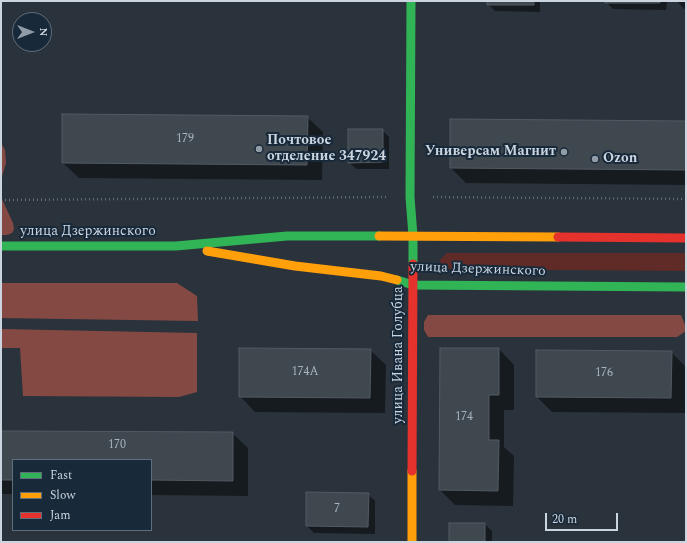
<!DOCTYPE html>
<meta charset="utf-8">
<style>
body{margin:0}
#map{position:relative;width:687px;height:543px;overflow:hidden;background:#2a333c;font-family:Spectral,serif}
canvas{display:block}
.frame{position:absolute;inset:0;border:2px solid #cad5e0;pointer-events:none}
.legend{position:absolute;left:12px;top:459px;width:140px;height:72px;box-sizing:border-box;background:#18293a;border:1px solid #5f6e7c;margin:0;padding:5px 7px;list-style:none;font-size:12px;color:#cad5e0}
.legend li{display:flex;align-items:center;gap:8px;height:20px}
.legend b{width:20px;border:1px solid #5f6e7c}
.north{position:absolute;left:12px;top:12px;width:40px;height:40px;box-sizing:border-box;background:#18293a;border:1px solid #5f6e7c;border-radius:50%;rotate:90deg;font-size:11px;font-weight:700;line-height:16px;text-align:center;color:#cad5e0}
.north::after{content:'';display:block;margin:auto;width:14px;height:18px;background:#929ca7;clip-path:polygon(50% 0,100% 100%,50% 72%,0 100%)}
.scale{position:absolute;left:545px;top:513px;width:73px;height:18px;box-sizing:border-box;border:2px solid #cad5e0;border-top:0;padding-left:5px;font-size:12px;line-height:14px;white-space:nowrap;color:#cad5e0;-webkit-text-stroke:3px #18293a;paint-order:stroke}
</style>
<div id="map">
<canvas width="687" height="543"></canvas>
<div class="frame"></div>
<ul class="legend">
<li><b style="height:5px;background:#30b455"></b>Fast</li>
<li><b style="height:5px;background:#ff9f0a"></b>Slow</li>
<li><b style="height:5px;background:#e5322d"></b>Jam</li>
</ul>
<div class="north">N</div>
<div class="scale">20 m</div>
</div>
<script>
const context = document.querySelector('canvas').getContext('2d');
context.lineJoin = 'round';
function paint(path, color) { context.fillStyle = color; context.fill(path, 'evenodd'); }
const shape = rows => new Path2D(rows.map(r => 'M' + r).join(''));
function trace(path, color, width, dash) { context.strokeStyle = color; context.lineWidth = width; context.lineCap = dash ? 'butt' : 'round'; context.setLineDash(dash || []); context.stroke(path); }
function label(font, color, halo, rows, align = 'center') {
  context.font = font + ' Spectral,serif'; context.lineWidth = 4; context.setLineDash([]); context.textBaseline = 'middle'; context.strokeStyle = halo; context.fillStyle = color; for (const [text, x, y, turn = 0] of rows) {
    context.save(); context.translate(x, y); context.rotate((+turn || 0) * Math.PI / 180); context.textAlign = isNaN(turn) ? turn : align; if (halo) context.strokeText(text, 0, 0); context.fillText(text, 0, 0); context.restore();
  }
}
const green = shape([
 [447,253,686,253,686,271,447,269,439,261]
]);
const forest = shape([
 [1,143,5,150,6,163,1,180],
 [1,197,13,223,14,229,12,233,7,235,1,235],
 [1,283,177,283,197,296,198,321,1,318],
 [428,315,681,315,686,327,686,331,677,337,428,337,424,330,424,322],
 [1,329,197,333,197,392,179,397,23,396,20,348,1,348]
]);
const shadow = shape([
 [488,1,540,1,540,12,495,11,488,4],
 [606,1,667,1,666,10,613,9,606,2],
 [677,1,686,1,686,9,684,9],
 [307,117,323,132,322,180,79,178,63,163],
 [686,122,686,185,466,183,451,168],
 [382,130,389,137,389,169,356,169,349,162],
 [441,349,499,349,514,365,514,410,504,410,504,447,514,456,513,506,455,505,440,490],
 [370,350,386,365,385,413,255,412,240,396],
 [671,352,686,367,686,413,552,412,537,397],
 [1,432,232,433,248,448,248,496,151,495,151,460,13,460,13,494,1,494],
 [368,494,375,501,375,534,314,533,307,526],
 [485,524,492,531,492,542,450,542]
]);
const building = shape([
 [487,1,534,1,534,5,487,5,487,1],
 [605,1,660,1,660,3,605,3,605,1],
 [62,114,308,116,307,165,62,163,62,114],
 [450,119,686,121,686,170,450,168,450,119],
 [348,129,383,129,383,162,348,163,348,129],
 [239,348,371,349,370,398,239,397,239,348],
 [440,348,499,348,499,395,489,395,489,440,499,440,498,491,439,490,440,348],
 [536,350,672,351,671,398,536,397,536,350],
 [1,431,233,432,233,481,151,480,151,460,13,460,13,480,1,480,1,431],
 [306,492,369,493,368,527,306,526,306,492],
 [449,523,485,523,485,542,449,542,449,523]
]);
const path = shape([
 [433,197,686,199],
 [1,200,386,197]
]);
const fast = shape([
 [411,1,410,197,413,236,413,264],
 [1,246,176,246,287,236,379,236],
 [397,280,413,285,686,287]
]);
const slow = shape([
 [379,236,558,237],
 [207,251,295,266,381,276,397,280],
 [412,542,412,471]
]);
const jam = shape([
 [558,237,686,238],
 [412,471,413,264]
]);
const markers = [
 [259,149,4,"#929ca7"],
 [564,152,4,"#929ca7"],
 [595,159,4,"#929ca7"]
];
const numberNames = [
 ["179",185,140],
 ["174А",305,373],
 ["176",604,374],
 ["174",464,418],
 ["170",117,446],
 ["7",337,510]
];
const poiNames = [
 ["Почтовое",267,141],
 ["отделение 347924",267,157],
 ["Универсам Магнит",556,152,"right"],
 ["Ozon",603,159]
];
const streetNames = [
 ["улица Дзержинского",88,232],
 ["улица Дзержинского",478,270,2],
 ["улица Ивана Голубца",399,355,-90]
];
paint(green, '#602a26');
paint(forest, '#854943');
paint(shadow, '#0007');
paint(building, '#3f474f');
trace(building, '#525a62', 1);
trace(path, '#616b74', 2.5, [1, 3]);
trace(fast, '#30b455', 9);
trace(slow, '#ff9f0a', 9);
trace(jam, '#e5322d', 9);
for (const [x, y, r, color] of markers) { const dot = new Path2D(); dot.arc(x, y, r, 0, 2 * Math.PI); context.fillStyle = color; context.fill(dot); trace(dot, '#18293a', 1.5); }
label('12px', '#a7b2bc', null, numberNames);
label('bold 14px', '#cad5e0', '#18293a', poiNames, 'left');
label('14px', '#cad5e0', '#18293a', streetNames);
</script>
